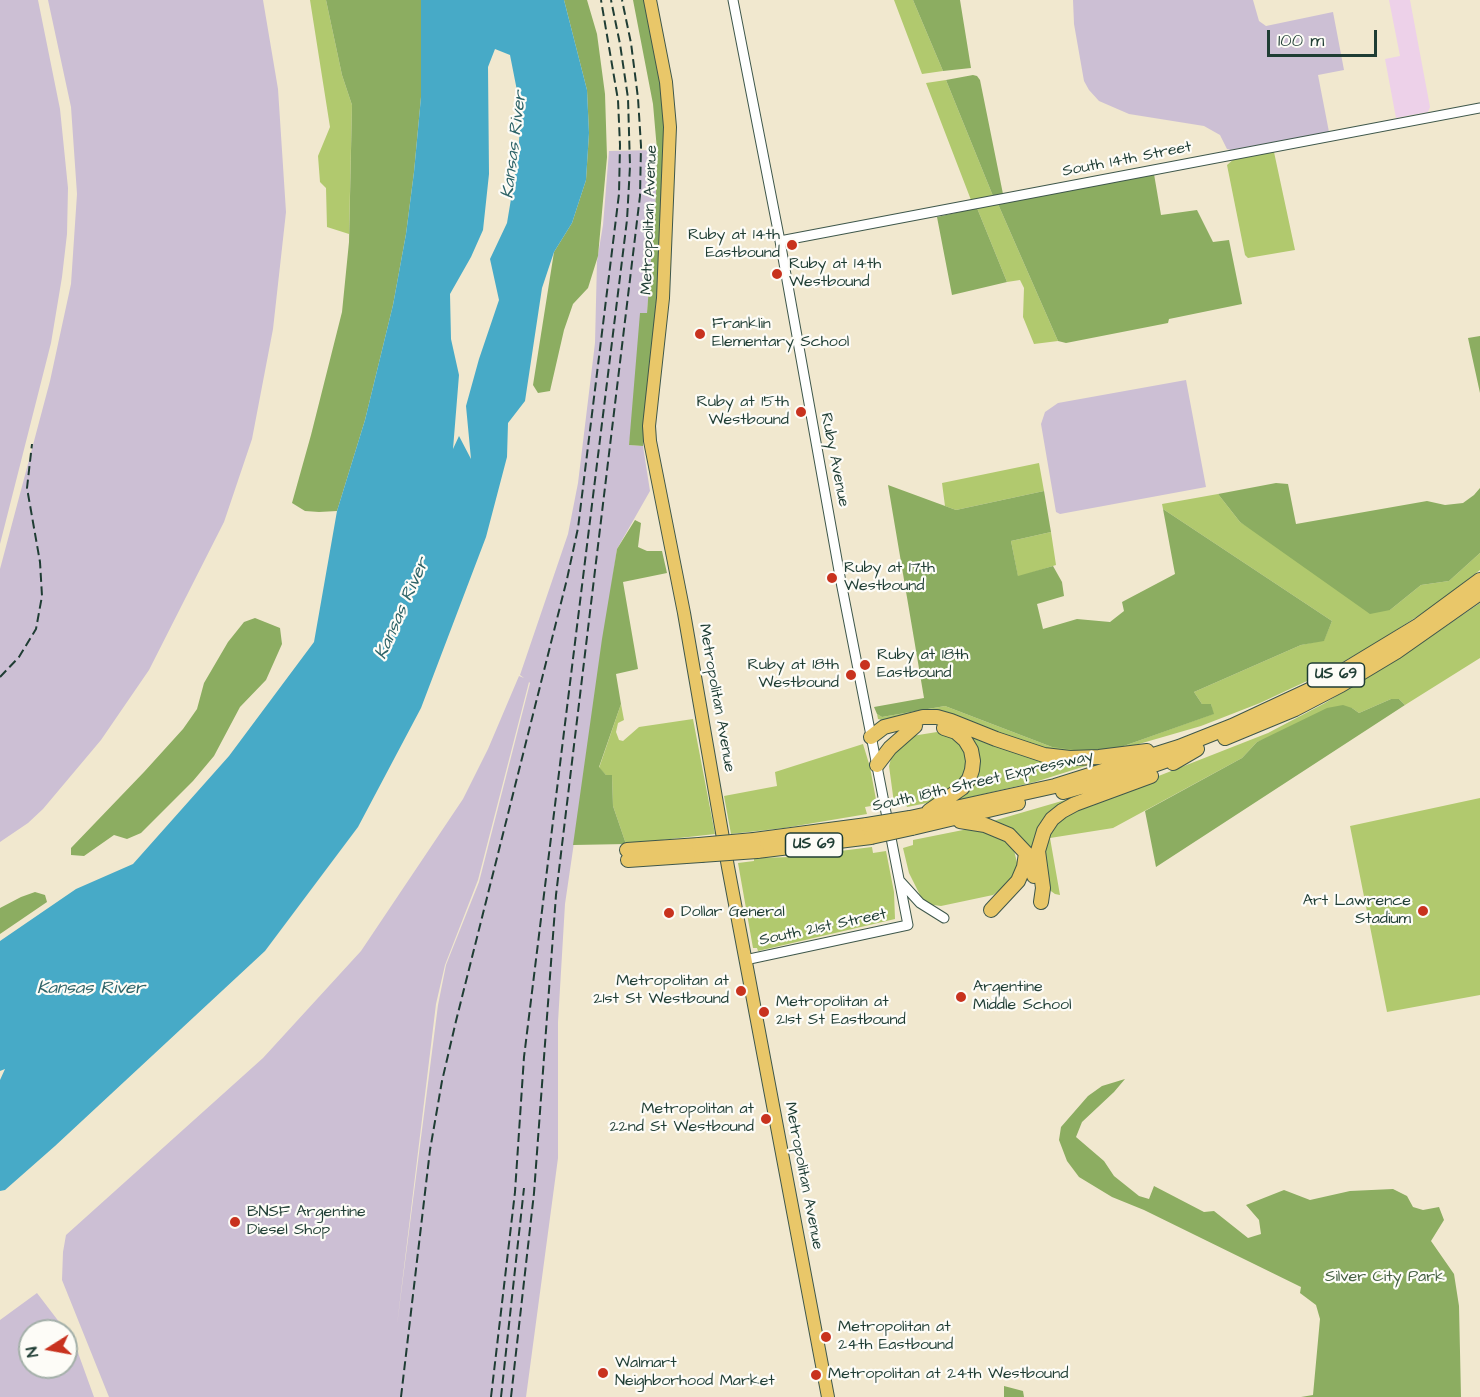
<!DOCTYPE html>
<style>
body{margin:0}
#map{position:relative;width:1480px;height:1397px;overflow:hidden;background:#f1e8cf;font-family:"Architects Daughter",sans-serif}
canvas{display:block}
.north{position:absolute;left:18px;top:1319px;width:60px;height:60px;box-sizing:border-box;background:#fdfcf7;border:2px solid #a4b0a9;border-radius:50%;rotate:259deg;font-size:16px;font-weight:700;line-height:24px;text-align:center;color:#1f3d34}
.north::after{content:'';display:block;margin:auto;width:21px;height:27px;background:#c8321e;clip-path:polygon(50% 0,100% 100%,50% 72%,0 100%)}
.scale{position:absolute;left:1267px;top:30px;width:110px;height:27px;box-sizing:border-box;border:3px solid #1f3d34;border-top:0;padding-left:8px;font-size:18px;line-height:21px;white-space:nowrap;color:#1f3d34;-webkit-text-stroke:4px #fdfcf7;paint-order:stroke}
</style>
<div id="map">
<canvas width="1480" height="1397"></canvas>
<div class="north">N</div>
<div class="scale">100 m</div>
</div>
<script>
const context = document.querySelector('canvas').getContext('2d');
context.lineJoin = 'round';
function paint(path, color) { context.fillStyle = color; context.fill(path, 'evenodd'); }
const shape = rows => new Path2D(rows.map(r => 'M' + r).join(''));
function trace(path, color, width, dash) { context.strokeStyle = color; context.lineWidth = width; context.lineCap = dash ? 'butt' : 'round'; context.setLineDash(dash || []); context.stroke(path); }
function label(font, color, halo, rows, align = 'center') {
  context.font = font + ' "Architects Daughter",sans-serif'; context.lineWidth = 4.5; context.setLineDash([]); context.textBaseline = 'middle'; context.strokeStyle = halo; context.fillStyle = color; for (const [text, x, y, turn = 0] of rows) {
    context.save(); context.translate(x, y); context.rotate((+turn || 0) * Math.PI / 180); context.textAlign = isNaN(turn) ? turn : align; if (halo) context.strokeText(text, 0, 0); context.fillText(text, 0, 0); context.restore();
  }
}
const built = shape([
 [1389,0,1410,0,1430,107,1428,112,1396,118,1385,59,1400,56]
]);
const industrial = shape([
 [0,0,38,0,60,109,68,188,67,234,62,277,51,343,0,544],
 [48,0,263,0,278,89,286,212,273,329,252,439,224,522,149,670,101,740,43,809,28,823,0,842,0,569,50,381,71,284,77,194,71,107],
 [1073,0,1253,0,1259,21,1266,26,1333,12,1344,70,1318,75,1329,132,1231,150,1227,149,1220,135,1204,126,1129,114,1099,101,1089,90,1084,81,1074,24],
 [657,150,656,195,647,314,629,445,643,446,650,491,617,549,565,904,558,1022,558,1158,526,1397,109,1397,62,1280,63,1252,66,1235,263,1058,361,951,463,799,488,749,519,676,524,678,520,675,568,534,578,483,595,343,597,261,603,225,609,151],
 [529,682,530,683,479,882,446,965,438,1005,397,1325,436,1004,445,965,478,880],
 [1186,380,1206,487,1060,514,1056,512,1041,424,1045,412,1058,403],
 [37,1293,66,1331,30,1331,30,1367,66,1367,66,1331,77,1350,94,1397,0,1397,0,1320]
]);
const green = shape([
 [310,0,326,0,342,75,352,105,349,234,327,227,326,188,320,182,318,156,330,127],
 [894,0,913,0,943,71,922,74],
 [946,80,993,196,971,200,926,83],
 [1274,152,1295,250,1248,258,1245,255,1227,165,1234,159],
 [998,204,1058,341,1034,344,1023,317,1024,288,1020,280,1007,282,977,208],
 [1039,463,1044,491,956,510,945,506,942,483],
 [1218,494,1240,522,1390,610,1421,585,1449,581,1480,553,1480,570,1435,605,1376,643,1322,674,1260,703,1201,726,1125,748,1105,752,1057,752,1029,745,945,713,886,721,878,719,877,714,882,717,945,706,1052,747,1118,748,1213,714,1211,704,1202,704,1194,692,1301,645,1324,640,1332,621,1163,509,1162,504],
 [1051,532,1056,565,1018,577,1011,541],
 [1480,603,1480,658,1405,705,1399,699,1391,699,1359,713,1352,708,1257,742,1242,758,1113,828,1050,838,1060,895,1055,894,1048,889,1042,858,1051,829,1072,810,1268,733,1325,703,1398,659],
 [621,704,624,720,618,723,616,732,619,740,623,741,639,727,693,719,715,834,626,844,613,806,612,775,606,775,599,768],
 [937,732,952,736,965,747,968,763,964,774,958,784,939,797,927,803,907,807,905,800,894,803,889,766,893,751,912,736],
 [965,733,1095,763,1035,782,958,800,956,797,969,786],
 [863,744,870,767,877,805,865,807,867,814,784,828,731,834,724,796,777,786,775,772],
 [1079,796,1068,804,1035,856,993,821],
 [1480,798,1480,995,1387,1012,1350,826],
 [968,829,980,830,1003,838,1014,850,1018,867,1012,881,993,895,941,906,926,904,923,901,909,873,903,848,913,845,913,840],
 [872,847,873,853,886,851,894,892,895,919,758,951,757,948,753,948,738,863,754,861,754,858,792,857]
]);
const forest = shape([
 [326,0,421,0,421,97,414,172,406,234,393,305,365,420,337,511,319,512,305,511,292,503,311,435,342,312,349,242,352,105,342,75],
 [564,0,587,0,597,34,605,94,607,157,598,256,588,288,573,304,564,330,550,391,538,393,533,385,554,252,572,223,586,180,589,133,587,90],
 [633,0,645,0,660,76,665,122,663,225,643,446,629,445,640,313,647,313,656,195,657,150,653,104],
 [913,0,960,0,971,68,943,71],
 [973,75,977,76,980,80,1003,194,993,196,946,80],
 [1154,174,1161,215,1197,210,1213,242,1229,240,1242,304,1169,319,1168,323,1066,343,1058,341,998,204],
 [977,208,1007,282,952,295,937,217],
 [1480,336,1480,393,1468,338],
 [1276,483,1288,484,1296,524,1427,501,1445,505,1463,503,1474,495,1480,488,1480,553,1449,581,1421,585,1390,610,1370,614,1240,522,1218,494],
 [888,485,956,510,1044,491,1051,532,1011,541,1018,576,1053,566,1062,582,1064,596,1037,604,1043,629,1077,619,1110,622,1124,611,1122,602,1175,574,1163,509,1332,621,1324,641,1301,645,1194,692,1202,704,1211,704,1214,714,1118,748,1081,751,1052,747,945,706,882,717,877,714,874,707,924,698],
 [635,520,641,523,638,547,647,551,662,551,667,573,623,582,638,669,616,674,621,704,599,767,606,775,612,775,613,806,626,844,573,845,602,639,617,549],
 [255,618,280,628,282,644,266,680,240,707,214,756,193,781,141,833,127,839,114,835,84,856,71,855,71,848,144,772,183,729,197,709,204,683,228,642,244,622],
 [1391,699,1399,699,1405,705,1156,867,1145,811,1242,758,1257,742,1327,708,1343,705,1352,708,1359,713],
 [35,892,45,895,47,902,0,934,0,908,21,897],
 [1125,1079,1114,1092,1082,1122,1076,1137,1104,1161,1114,1176,1139,1196,1149,1199,1154,1186,1204,1212,1214,1211,1248,1238,1261,1234,1259,1220,1246,1205,1284,1190,1310,1200,1350,1191,1393,1189,1407,1196,1413,1207,1423,1210,1439,1207,1444,1220,1431,1241,1454,1274,1459,1306,1461,1397,1301,1397,1313,1395,1320,1319,1316,1305,1300,1293,1301,1287,1144,1210,1112,1197,1079,1177,1067,1161,1059,1140,1061,1127,1088,1096,1102,1086],
 [1004,1386,1023,1391,1024,1397,1004,1397]
]);
const water = shape([
 [421,0,564,0,587,90,589,133,586,180,572,223,554,252,542,288,525,401,508,423,507,457,486,537,421,708,358,827,265,951,55,1146,5,1190,0,1191,0,1080,5,1069,0,1071,0,941,76,889,133,864,229,756,314,642,337,511,365,420,393,305,406,234,414,172,421,97],
 [495,49,510,55,521,111,518,157,507,223,490,259,499,300,479,359,466,406,471,459,459,436,453,449,459,375,451,339,450,294,471,257,483,230,489,174,488,67]
]);
const minor = shape([
 [733,0,780,241,841,582,908,925,745,960],
 [780,241,1480,108],
 [900,881,920,903,944,918]
]);
const major = shape([
 [650,0,666,82,670,127,663,298,649,426,650,441,684,613,728,867,828,1397]
]);
const highway = shape([
 [871,737,884,727,923,717,937,717,951,721,996,739,1044,755,1070,758,1099,757,1147,751],
 [1225,738,1295,709,1341,685,1396,652,1480,593],
 [1173,763,1197,749],
 [877,765,890,748,915,726],
 [1063,792,1137,771,1179,756],
 [929,811,962,788,969,779,972,770,973,761,971,750,965,740,956,732,944,728],
 [910,818,1055,786,1179,747,1232,726,1320,685,1419,625,1480,580],
 [960,821,985,825,1009,835,1026,853,1034,876],
 [912,828,1018,803],
 [754,840,867,825],
 [627,850,699,845],
 [757,851,871,837],
 [628,860,701,855],
 [1041,902,1043,888,1038,851,1044,831,1052,819,1062,811,1075,804,1151,776],
 [991,910,1018,881,1024,867,1026,853]
]);
const rail = shape([
 [0,677,19,657,36,629,42,596,40,562,27,488,32,444],
 [401,1397,430,1150,442,1081,456,1021,567,579,578,528,619,194,620,145,618,100,601,0],
 [491,1397,515,1192,524,1057,627,220,630,166,628,98,620,44,611,0],
 [501,1397,524,1188],
 [511,1397,534,1193,556,895,640,196,641,146,638,98,631,43,622,0]
]);
const highwayBridge = shape([
 [867,825,910,818],
 [871,837,912,828],
 [699,845,754,840],
 [701,855,757,851]
]);
const markers = [
 [792,245,6,"#c8321e"],
 [777,274,6,"#c8321e"],
 [700,334,6,"#c8321e"],
 [801,412,6,"#c8321e"],
 [832,578,6,"#c8321e"],
 [865,665,6,"#c8321e"],
 [851,675,6,"#c8321e"],
 [1423,911,6,"#c8321e"],
 [669,913,6,"#c8321e"],
 [741,991,6,"#c8321e"],
 [961,997,6,"#c8321e"],
 [764,1012,6,"#c8321e"],
 [766,1119,6,"#c8321e"],
 [235,1222,6,"#c8321e"],
 [826,1337,6,"#c8321e"],
 [603,1373,6,"#c8321e"],
 [816,1375,6,"#c8321e"]
];
const shields = [
 [1336,675,57],
 [814,845,57]
];
const shieldNames = [
 ["US 69",1336,675],
 ["US 69",814,845]
];
const streetNames = [
 ["South 14th Street",1127,160,-11],
 ["Metropolitan Avenue",650,220,-88],
 ["Ruby Avenue",834,460,79],
 ["Metropolitan Avenue",716,698,80],
 ["South 18th Street Expressway",983,782,-13],
 ["South 21st Street",823,928,-12],
 ["Metropolitan Avenue",803,1176,79]
];
const poiNames = [
 ["Ruby at 14th",780,236,"right"],
 ["Eastbound",780,254,"right"],
 ["Ruby at 14th",789,265],
 ["Westbound",789,283],
 ["Franklin",712,325],
 ["Elementary School",712,343],
 ["Ruby at 15th",789,403,"right"],
 ["Westbound",789,421,"right"],
 ["Ruby at 17th",844,569],
 ["Westbound",844,587],
 ["Ruby at 18th",877,656],
 ["Eastbound",877,674],
 ["Ruby at 18th",839,666,"right"],
 ["Westbound",839,684,"right"],
 ["Art Lawrence",1411,902,"right"],
 ["Stadium",1411,920,"right"],
 ["Dollar General",681,913],
 ["Metropolitan at",729,982,"right"],
 ["21st St Westbound",729,1000,"right"],
 ["Argentine",973,988],
 ["Middle School",973,1006],
 ["Metropolitan at",776,1003],
 ["21st St Eastbound",776,1021],
 ["Metropolitan at",754,1110,"right"],
 ["22nd St Westbound",754,1128,"right"],
 ["BNSF Argentine",247,1213],
 ["Diesel Shop",247,1231],
 ["Metropolitan at",838,1328],
 ["24th Eastbound",838,1346],
 ["Walmart",615,1364],
 ["Neighborhood Market",615,1382],
 ["Metropolitan at 24th Westbound",828,1375]
];
const parkNames = [
 ["Silver City Park",1385,1278]
];
const waterNames = [
 ["Kansas River",515,145,-83],
 ["Kansas River",403,609,-66],
 ["Kansas River",91,989]
];
paint(built, '#edd1e9');
paint(industrial, '#ccbfd4');
paint(green, '#b1c96e');
paint(forest, '#8cad61');
paint(water, '#47aac7');
trace(minor, '#3e574b', 11);
trace(major, '#3e574b', 14);
trace(highway, '#3e574b', 16);
trace(minor, '#fff', 9);
trace(major, '#e9c769', 12);
trace(highway, '#e9c769', 14);
trace(rail, '#1f3d34', 2, [9, 4.5]);
trace(highwayBridge, '#3e574b', 16, []);
trace(highwayBridge, '#e9c769', 14);
for (const [x, y, r, color] of markers) { const dot = new Path2D(); dot.arc(x, y, r, 0, 2 * Math.PI); context.fillStyle = color; context.fill(dot); trace(dot, '#fdfcf7', 2); }
for (const [x, y, w] of shields) { const box = new Path2D(); box.roundRect(x - w / 2, y - 12, w, 24, 4.5); context.fillStyle = '#fdfcf7'; context.fill(box); trace(box, '#1f3d34', 1.5); }
label('bold 15px', '#1f3d34', null, shieldNames);
label('16px', '#1f3d34', '#fdfcf7', streetNames);
label('16px', '#1f3d34', '#fdfcf7', poiNames, 'left');
label('16px', '#446042', '#fdfcf7', parkNames);
label('italic 18px', '#2d6367', '#fdfcf7', waterNames);
</script>
